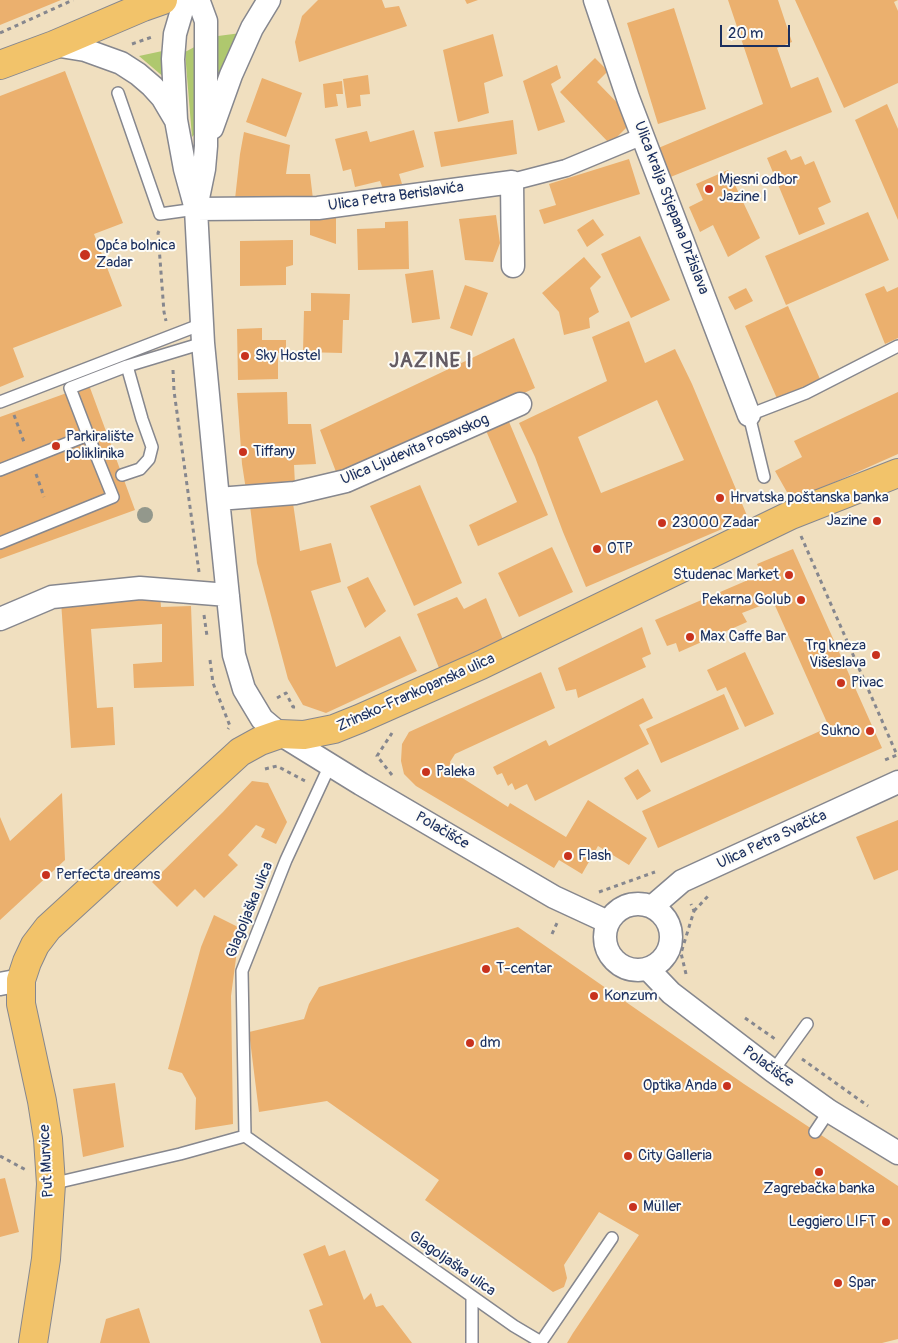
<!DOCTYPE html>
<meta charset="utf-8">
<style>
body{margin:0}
#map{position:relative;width:898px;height:1343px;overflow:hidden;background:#f0dfbf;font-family:Pangolin,sans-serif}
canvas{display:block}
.scale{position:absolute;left:720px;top:25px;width:70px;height:22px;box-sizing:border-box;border:2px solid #1b2f5e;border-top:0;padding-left:6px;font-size:15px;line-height:18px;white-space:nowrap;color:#1b2f5e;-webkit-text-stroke:4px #fdfcf7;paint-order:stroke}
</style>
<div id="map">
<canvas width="898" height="1343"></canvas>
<div class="scale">20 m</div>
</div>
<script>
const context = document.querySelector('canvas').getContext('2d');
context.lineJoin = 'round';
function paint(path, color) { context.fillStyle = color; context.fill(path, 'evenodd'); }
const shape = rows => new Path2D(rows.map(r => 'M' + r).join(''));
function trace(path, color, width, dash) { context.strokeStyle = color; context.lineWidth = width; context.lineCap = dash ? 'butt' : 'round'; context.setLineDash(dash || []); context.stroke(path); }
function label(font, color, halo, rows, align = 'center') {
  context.font = font + ' Pangolin,sans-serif'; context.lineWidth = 4; context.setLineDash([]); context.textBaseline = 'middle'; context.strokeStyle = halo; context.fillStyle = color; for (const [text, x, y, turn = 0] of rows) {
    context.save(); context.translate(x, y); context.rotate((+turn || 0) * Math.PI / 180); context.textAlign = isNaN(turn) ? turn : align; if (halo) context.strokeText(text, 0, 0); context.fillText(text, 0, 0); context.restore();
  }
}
const green = shape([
 [241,33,222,79,214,74,218,36],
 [202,43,199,129,192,137,185,52],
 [167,50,166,79,139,56]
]);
const building = shape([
 [0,0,61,0,0,25],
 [318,0,382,0,385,8,399,6,407,26,299,62,295,42,302,16],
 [465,0,478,0,467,4],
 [728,0,778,0,792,42,777,48,791,88,818,77,832,112,668,178,656,149,763,104],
 [795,0,898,0,894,2,898,11,898,83,844,108],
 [674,8,706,109,658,124,627,23],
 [493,34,503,76,484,83,489,113,458,122,443,50],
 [595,58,608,71,597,82,634,120,610,144,560,92],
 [557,65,561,78,551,84,565,122,538,131,523,81],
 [65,71,123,223,94,234,122,306,13,348,24,377,0,387,0,96],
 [368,75,370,94,360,95,361,106,347,108,343,79],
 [262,78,302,93,286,137,246,122],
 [342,81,343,94,336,94,338,106,325,108,323,84],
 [887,104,898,129,898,220,855,120],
 [513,120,517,154,441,167,434,132],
 [414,130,424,167,399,174,402,184,383,189,380,181,355,187,351,169,343,171,335,139,367,131,370,142],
 [244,132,290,145,286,174,310,174,313,199,235,199,240,154],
 [786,150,791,160,801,156,805,165,814,161,831,202,818,208,825,224,799,235,767,158],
 [629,159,640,194,544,224,539,210,556,205,549,184],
 [728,170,760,238,728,257,713,225,700,232,689,207,703,200,696,184],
 [868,212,889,260,786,305,765,256],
 [336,214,336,244,310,235,310,216],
 [496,215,500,243,493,262,465,260,459,219],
 [593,219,604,235,587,247,577,230],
 [408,221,409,269,358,270,357,229,385,228,385,222],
 [640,236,670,300,631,318,601,254],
 [293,240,293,265,286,267,286,285,240,286,240,241],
 [584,257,601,277,590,288,599,312,589,318,590,328,564,335,559,312,542,293],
 [433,270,440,319,412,323,405,274],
 [465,285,488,293,472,336,450,328],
 [884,286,887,292,898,287,898,338,885,344,865,294],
 [746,288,753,301,735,310,728,297],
 [311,293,350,294,349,320,343,320,342,353,303,352,304,311,311,311],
 [788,306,820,379,779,403,745,326],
 [629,321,645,363,675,349,692,384,748,518,586,587,563,532,535,457,519,423,607,381,592,337],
 [657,400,684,460,601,493,578,437],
 [262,328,262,340,286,340,286,353,278,353,278,379,238,380,237,329],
 [514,338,535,388,338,477,320,430],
 [89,385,135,510,0,559,0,417],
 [287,392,288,424,311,424,316,464,294,465,295,484,246,490,242,464,237,393],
 [898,392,898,454,792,501,775,471,802,457,794,441],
 [507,417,548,515,478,546,469,525,517,502,484,426],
 [420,485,462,583,414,606,370,506],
 [293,503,300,551,331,543,341,582,311,591,336,667,400,636,417,671,326,713,303,705,288,679,257,563,250,506],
 [552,547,573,592,519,617,498,573],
 [793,549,882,748,658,848,642,811,829,727,773,601,742,613,747,622,679,652,676,643,667,646,655,620,762,574,757,564],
 [368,577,386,611,365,628,347,587],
 [160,594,161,607,191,606,194,686,134,688,133,664,162,662,162,624,91,629,97,708,113,707,115,745,71,748,61,601],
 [457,597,464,609,486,598,504,642,439,668,417,614],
 [642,627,651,654,642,658,646,667,578,698,576,689,566,691,558,668],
 [745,652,774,714,745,727,726,687,717,691,707,670],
 [541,672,555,708,455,754,450,762,453,772,508,807,510,803,566,837,588,800,647,838,629,865,598,846,582,874,559,860,554,868,416,786,404,774,401,761,402,744,409,732],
 [724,694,739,729,661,763,646,729],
 [643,698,653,718,639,725,649,744,535,801,527,784,515,790,512,783,508,786,502,773,497,775,493,767,546,740,549,746],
 [638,769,651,791,637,800,624,778],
 [252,781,268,783,287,822,276,844,261,837,265,829,256,825,228,855,238,865,204,898,195,889,177,907,152,882,223,812],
 [62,793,65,860,0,920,0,817,10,841],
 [898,820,898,870,874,880,856,837],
 [214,915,240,928,231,996,233,1124,195,1130,196,1098,182,1073,168,1069,201,947],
 [518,927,744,1084,898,1186,898,1339,882,1343,567,1343,573,1333,639,1235,599,1212,564,1265,567,1278,564,1287,553,1292,425,1200,439,1180,327,1101,259,1112,249,1032,304,1019,309,1004,319,987],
 [115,1083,124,1147,83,1157,73,1089],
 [5,1178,19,1232,0,1237,0,1179],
 [325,1245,329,1256,345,1250,364,1300,371,1293,376,1307,383,1305,412,1343,321,1343,309,1310,323,1305,303,1254],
 [139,1308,150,1343,100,1343,106,1319]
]);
const path = shape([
 [0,33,73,0],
 [132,44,152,37],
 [159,231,158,233,164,312,166,321],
 [173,370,174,391,199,572],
 [14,415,24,442],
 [36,474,44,497],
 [801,536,897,755,885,760],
 [204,615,207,636],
 [210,660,213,683,230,726,228,729],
 [277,698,286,693,293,707,296,707],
 [265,769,277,766,305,781],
 [392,775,377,756,392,733],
 [599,892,655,872],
 [694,911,709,895],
 [552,934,557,923],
 [686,974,681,953,694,911,691,904],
 [745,1018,775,1039],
 [802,1059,868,1106],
 [0,1156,26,1170]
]);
const service = shape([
 [118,93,160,214,196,209],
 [0,402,202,324],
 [88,435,70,388,127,366,203,343],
 [0,470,88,435,113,497,0,543],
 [122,475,140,469,149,459,152,447,142,419,127,366],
 [764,477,749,415,806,393,898,346],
 [773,1071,807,1024],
 [815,1132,829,1111],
 [245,1136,242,971,286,860,330,765],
 [51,1184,180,1154,245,1136,514,1326,541,1342,612,1238],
 [472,1343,472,1297]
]);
const pedestrian = shape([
 [512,182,566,168,643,136]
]);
const minor = shape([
 [185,0,175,34,173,59,176,120,185,169,196,209,203,343,218,499,234,655,244,689,262,719,280,734,361,784,554,897,608,922],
 [197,0,199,2,206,21,206,146,204,169,197,203],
 [595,0,628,98,749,415],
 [54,45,85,50,121,63,138,74,152,86,162,97,175,119],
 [212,128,231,75,252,28,269,0],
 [196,209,318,208,512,182,513,266],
 [218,499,295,493,346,481,520,404],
 [0,619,52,597,140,588,228,595],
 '605 937a33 33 0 1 1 66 0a33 33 0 1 1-66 0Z',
 [653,906,682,881,898,782],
 [648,969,671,993,773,1071,829,1111,898,1153],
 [0,984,21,980]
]);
const primary = shape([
 [0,65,54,45,143,7,163,0],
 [33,1343,46,1259,51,1184,48,1139,42,1101,21,1004,21,980,27,962,35,945,48,928,240,752,260,741,280,734,304,735,334,729,359,719,481,665,791,515,898,473]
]);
const trees = [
 [145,515]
];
const markers = [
 [709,189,5,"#c8321e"],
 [85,255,6,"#c8321e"],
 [245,356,5,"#c8321e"],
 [56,446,5,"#c8321e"],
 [243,452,5,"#c8321e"],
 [720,498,5,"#c8321e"],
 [877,521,5,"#c8321e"],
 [662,523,5,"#c8321e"],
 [597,549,5,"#c8321e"],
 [789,575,5,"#c8321e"],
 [801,600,5,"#c8321e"],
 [690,637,5,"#c8321e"],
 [876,655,5,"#c8321e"],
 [841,683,5,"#c8321e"],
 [870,731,5,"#c8321e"],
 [426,772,5,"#c8321e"],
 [568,856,5,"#c8321e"],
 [46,875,5,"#c8321e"],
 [486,969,5,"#c8321e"],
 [594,996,5,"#c8321e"],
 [470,1043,5,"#c8321e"],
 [727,1086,5,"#c8321e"],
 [628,1156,5,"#c8321e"],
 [819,1172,5,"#c8321e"],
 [633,1207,5,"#c8321e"],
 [886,1222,5,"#c8321e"],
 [838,1283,5,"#c8321e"]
];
const poiNames = [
 ["Mjesni odbor",719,180],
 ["Jazine I",719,197],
 ["Opća bolnica",96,246],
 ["Zadar",96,263],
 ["Sky Hostel",255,356],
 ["Parkiralište",66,437],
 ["poliklinika",66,454],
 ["Tiffany",253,452],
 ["Hrvatska poštanska banka",730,498],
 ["Jazine",867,521,"right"],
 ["23000 Zadar",672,523],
 ["OTP",607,549],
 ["Studenac Market",779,575,"right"],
 ["Pekarna Golub",791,600,"right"],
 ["Max Caffe Bar",700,637],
 ["Trg kneza",866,646,"right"],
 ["Višeslava",866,663,"right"],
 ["Pivac",851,683],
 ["Sukno",860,731,"right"],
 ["Paleka",436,772],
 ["Flash",578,856],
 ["Perfecta dreams",56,875],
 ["T-centar",496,969],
 ["Konzum",604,996],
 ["dm",480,1043],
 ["Optika Anda",717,1086,"right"],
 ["City Galleria",638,1156],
 ["Zagrebačka banka",819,1189,"center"],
 ["Müller",643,1207],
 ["Leggiero LIFT",876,1222,"right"],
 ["Spar",848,1283]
];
const streetNames = [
 ["Ulica Petra Berislavića",396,197,-8],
 ["Ulica kralja Stjepana Držislava",671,208,69],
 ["Ulica Ljudevita Posavskog",415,450,-23],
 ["Zrinsko-Frankopanska ulica",416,693,-24],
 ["Polačišće",442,831,30],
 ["Ulica Petra Svačića",772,840,-25],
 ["Glagoljaška ulica",250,910,-68],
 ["Polačišće",768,1067,36],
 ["Put Murvice",47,1161,-93],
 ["Glagoljaška ulica",452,1264,35]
];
const districtNames = [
 ["JAZINE I",431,362]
];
paint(green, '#afc86e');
paint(building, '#ebb06e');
trace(service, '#86878e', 14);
trace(pedestrian, '#86878e', 19);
trace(minor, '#86878e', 25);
trace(primary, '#86878e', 30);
trace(path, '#86878e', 3, [4, 4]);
trace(service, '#fff', 11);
trace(pedestrian, '#fff', 16);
trace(minor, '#fff', 22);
trace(primary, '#f2c36a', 28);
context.fillStyle = '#93988c';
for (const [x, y] of trees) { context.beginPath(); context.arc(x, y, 8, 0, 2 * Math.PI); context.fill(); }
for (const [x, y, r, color] of markers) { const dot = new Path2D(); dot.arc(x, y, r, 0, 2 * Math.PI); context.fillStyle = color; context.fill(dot); trace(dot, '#fdfcf7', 2); }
label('15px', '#1b2f5e', '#fdfcf7', poiNames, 'left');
label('15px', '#1b2f5e', '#fdfcf7', streetNames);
context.letterSpacing = '1px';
label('bold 20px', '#645c64', '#fdfcf7', districtNames);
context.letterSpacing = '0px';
</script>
